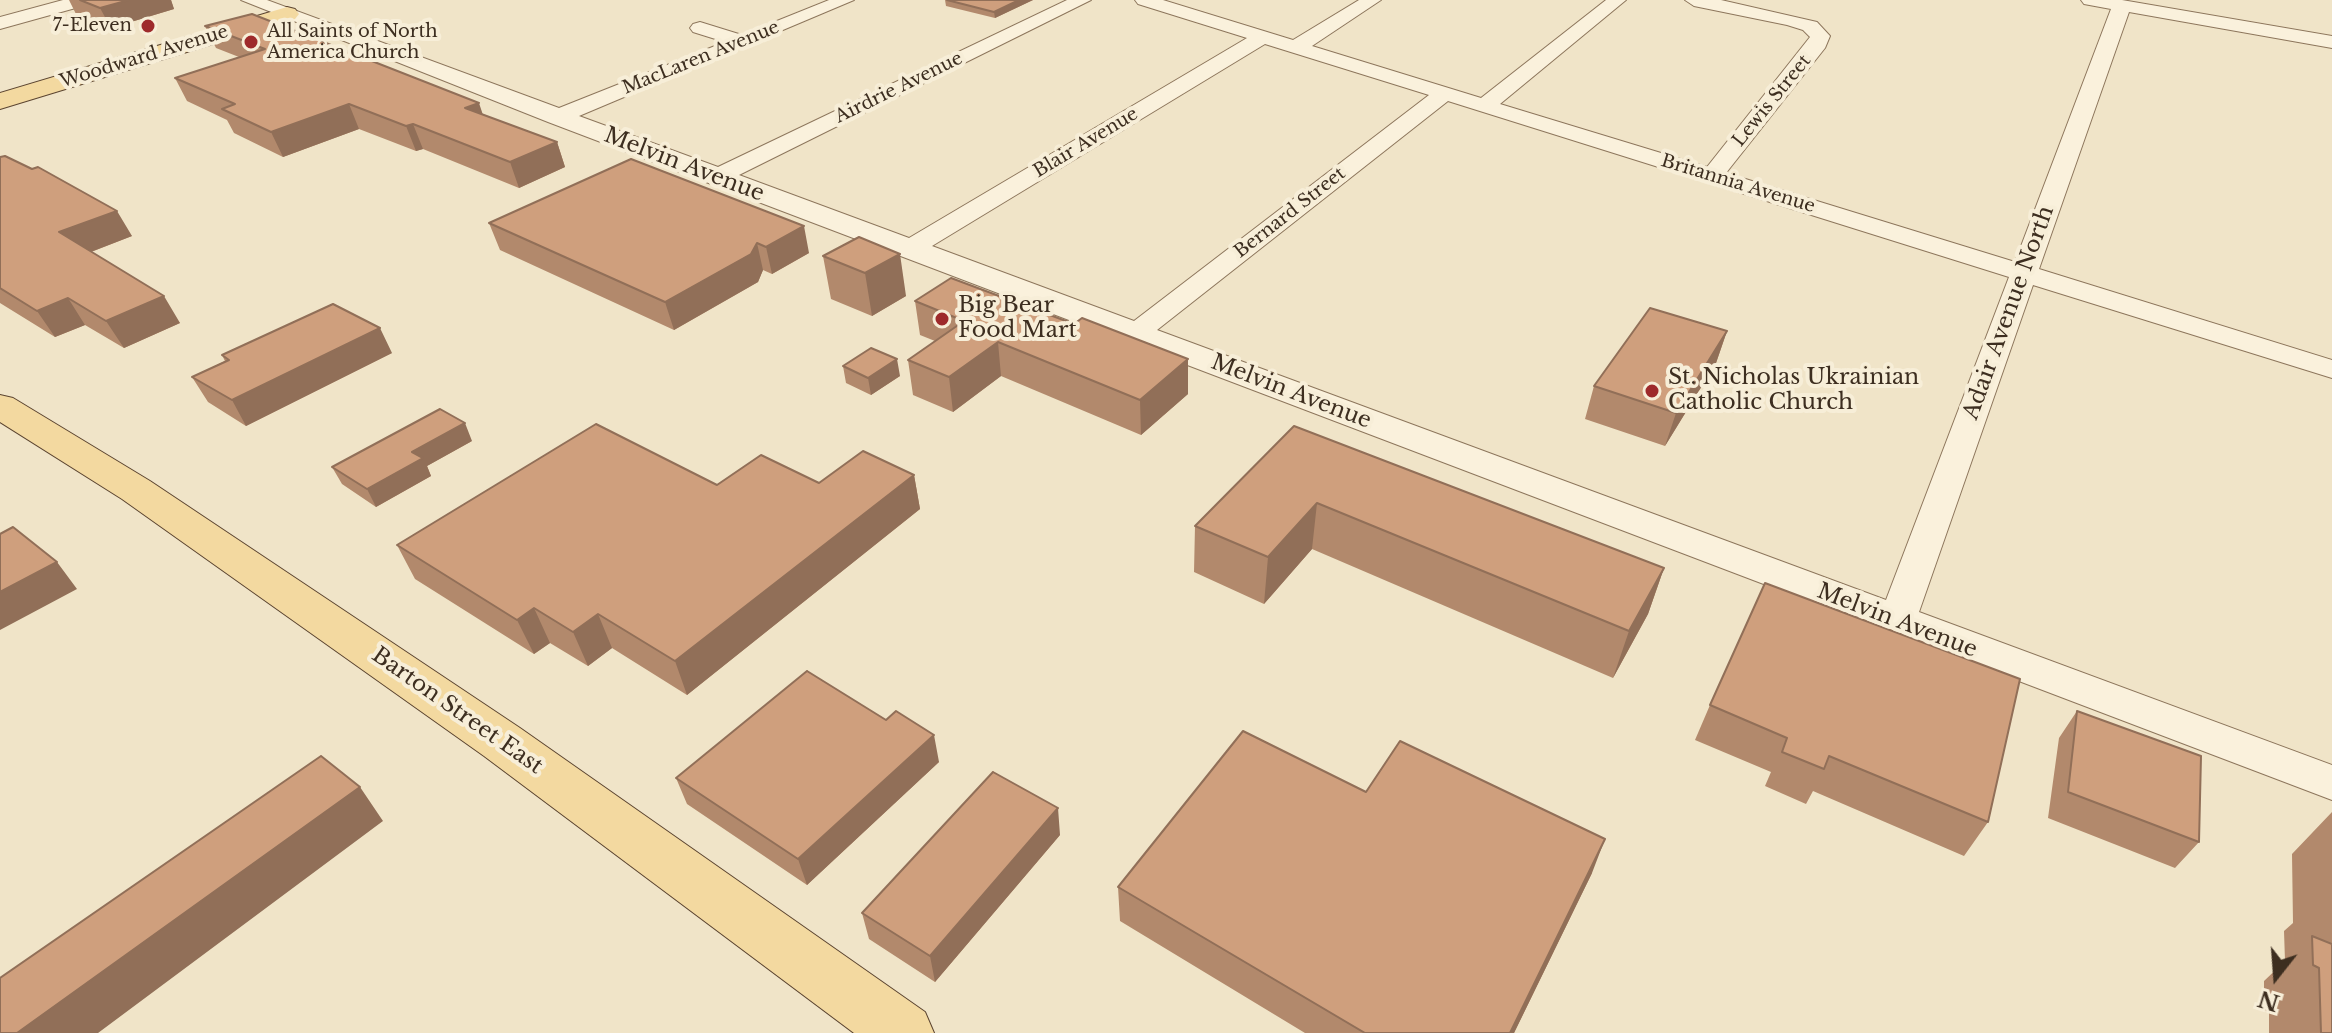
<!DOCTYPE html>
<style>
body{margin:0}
#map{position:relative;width:2332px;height:1033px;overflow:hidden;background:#f0e4c8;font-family:"Libre Baskerville",serif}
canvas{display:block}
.north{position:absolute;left:2236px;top:937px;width:80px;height:80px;-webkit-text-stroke:6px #f7eed8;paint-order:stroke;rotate:197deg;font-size:22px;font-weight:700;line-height:32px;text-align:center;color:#3d2e20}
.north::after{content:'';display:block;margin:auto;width:28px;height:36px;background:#3d2e20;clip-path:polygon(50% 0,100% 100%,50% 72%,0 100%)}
</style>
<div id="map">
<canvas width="2332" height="1033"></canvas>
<div class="north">N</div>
</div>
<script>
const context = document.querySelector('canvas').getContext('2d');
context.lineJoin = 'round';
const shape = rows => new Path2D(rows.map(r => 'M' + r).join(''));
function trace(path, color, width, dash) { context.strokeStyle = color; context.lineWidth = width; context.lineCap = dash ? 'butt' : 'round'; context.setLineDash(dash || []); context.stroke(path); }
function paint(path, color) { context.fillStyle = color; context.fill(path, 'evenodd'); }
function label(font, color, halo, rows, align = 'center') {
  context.font = font + ' "Libre Baskerville",serif'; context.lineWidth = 8; context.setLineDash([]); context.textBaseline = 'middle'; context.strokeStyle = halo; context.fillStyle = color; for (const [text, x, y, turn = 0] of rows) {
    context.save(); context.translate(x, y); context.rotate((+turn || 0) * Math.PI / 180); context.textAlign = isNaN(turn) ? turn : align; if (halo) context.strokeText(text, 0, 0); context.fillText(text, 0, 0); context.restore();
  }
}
const minor = shape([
 [63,0,93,0,90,4,0,29,0,17,63,0],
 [241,0,267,0,559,108,725,42,693,32,690,28,693,24,700,22,742,35,829,0,854,0,579,116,718,167,1067,0,1091,0,739,175,909,238,1247,38,1138,4,1135,0,1163,0,1293,40,1359,0,1381,0,1312,46,1481,98,1606,0,1626,0,1500,104,1707,167,1810,37,1803,30,1787,25,1694,6,1685,0,1721,0,1817,22,1830,36,1825,48,1726,173,2015,262,2111,9,2084,4,2081,0,2122,0,2332,36,2332,48,2129,12,2039,269,2332,360,2332,378,2033,285,1919,612,2332,765,2332,800,548,122,241,0],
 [1265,44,1429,95,1134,321,932,246,1265,44],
 [1448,101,2009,277,1886,600,1157,330,1448,101]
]);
const major = shape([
 [287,7,295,9,299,14,295,19,0,109,0,93,287,7],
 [0,395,13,398,150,481,520,728,925,1012,934,1033,854,1033,484,756,122,499,0,422,0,395]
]);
const wall = shape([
 [69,0,171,0,174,9,111,28,76,14],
 [945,0,1033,0,995,18,946,6],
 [205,26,483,115,557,142,565,167,519,188,423,149,416,151,359,129,283,157,234,133,227,120,187,101,175,78,239,57,216,48],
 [0,157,132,236,91,252,180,323,124,348,85,325,55,337,0,303],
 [631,159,809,253,772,274,763,270,758,282,674,330,500,250,489,223],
 [859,237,906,296,872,316,831,299,823,256],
 [915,301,1188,394,1141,435,1001,376,953,412,913,395,908,360,935,341,920,335],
 [1727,331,1716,363,1665,446,1585,419,1594,386],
 [392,353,246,426,208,402,192,377,225,361,222,355],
 [843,366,900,376,871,395,846,383],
 [1294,426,1664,568,1648,614,1613,678,1312,549,1264,604,1194,572,1195,526],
 [472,441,427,466,431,476,376,507,342,484,332,467],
 [914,475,920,509,687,695,612,648,588,666,550,643,534,654,415,579,397,545,717,485,819,483],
 [1710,705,1988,822,1964,856,1813,791,1806,804,1765,786,1771,772,1695,740],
 [2077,711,2199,842,2175,868,2048,818,2059,738],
 [886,720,939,762,807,885,687,804,676,778],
 [1366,792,1592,873,1514,1033,1305,1033,1120,921,1118,887],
 [2332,812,2332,1033,2269,1033,2269,1012,2264,1010,2264,981,2285,961,2284,931,2293,923,2292,854],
 [1060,835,935,982,869,939,862,913]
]);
const shadedWall = shape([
 [129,0,171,0,174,9,111,28,100,8],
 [1019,0,1033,0,995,18,994,12],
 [479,103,487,127,465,108],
 [349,104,359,129,283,157,271,132],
 [413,124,423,149,416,151,406,126],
 [557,142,565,167,519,188,510,162],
 [117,211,132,236,75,258,59,232],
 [804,226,809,253,772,274,766,247],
 [757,243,763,270,758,282,674,330,665,302],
 [900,254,906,296,872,316,865,273],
 [164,296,180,323,124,348,106,321],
 [68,298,85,325,55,337,37,311],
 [380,328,392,353,246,426,232,400],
 [1727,331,1716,363,1665,446,1676,413],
 [998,342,1001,376,953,412,949,377],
 [897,359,900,376,871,395,868,378],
 [1188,359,1188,394,1141,435,1140,400],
 [465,423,472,441,427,466,431,476,376,507,367,489,412,452],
 [914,475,920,509,687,695,675,661],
 [1317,503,1312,549,1264,604,1268,557],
 [57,562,77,589,0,630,0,592],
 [1664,568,1648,614,1613,678,1629,631],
 [534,608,550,643,534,654,517,620],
 [598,614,612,648,588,666,573,632],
 [934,735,939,762,807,885,798,859],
 [360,787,383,821,98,1033,17,1033],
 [1058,808,1060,835,935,982,930,956],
 [1605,839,1592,873,1514,1033,1510,1033]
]);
const building = shape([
 [80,0,129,0,100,8,80,0],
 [947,0,1019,0,994,12,947,0],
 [252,14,479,103,465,108,557,142,510,162,413,124,406,126,349,104,271,132,222,109,235,104,175,78,265,49,205,26,252,14],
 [5,156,32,169,38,167,117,211,59,232,164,296,106,321,68,298,37,311,0,288,0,157,5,156],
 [631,159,804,226,766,247,757,243,751,254,665,302,489,223,631,159],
 [859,237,900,254,865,273,823,256,859,237],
 [951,278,1074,324,1082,318,1188,359,1140,400,998,342,949,377,908,360,964,321,915,301,951,278],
 [333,304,380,328,232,400,192,377,229,360,222,355,333,304],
 [1650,308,1727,331,1676,413,1594,386,1650,308],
 [871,348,897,359,868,378,843,366,871,348],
 [440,409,465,423,412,452,423,458,367,489,332,467,440,409],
 [596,424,717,485,761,455,819,483,863,451,914,475,675,661,598,614,573,632,534,608,517,620,397,545,596,424],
 [1294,426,1664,568,1629,631,1317,503,1268,557,1195,526,1294,426],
 [13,527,57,562,0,592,0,534,13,527],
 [1765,583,2020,679,1988,822,1829,756,1824,769,1782,752,1787,738,1710,705,1765,583],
 [807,671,886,720,896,711,934,735,798,859,676,778,807,671],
 [2077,711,2201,756,2199,842,2068,792,2077,711],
 [1243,731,1366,792,1400,741,1605,839,1510,1033,1365,1033,1118,887,1243,731],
 [321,756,360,787,17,1033,0,1033,0,978,321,756],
 [993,772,1058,808,930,956,862,913,993,772],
 [2312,936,2332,944,2332,1033,2321,1033,2319,968,2313,965,2312,936]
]);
const markers = [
 [148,26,8,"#9e2a2b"],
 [251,42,8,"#9e2a2b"],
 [942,319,8,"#9e2a2b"],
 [1652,391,8,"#9e2a2b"]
];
const farPoinames = [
 ["7-Eleven",132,26],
 ["All Saints of North",267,32,"left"],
 ["America Church",267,53,"left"]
];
const farStreetnames = [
 ["Woodward Avenue",144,57,-17],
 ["MacLaren Avenue",701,58,-22],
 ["Airdrie Avenue",899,88,-26],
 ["Lewis Street",1772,101,-51],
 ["Blair Avenue",1086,143,-31],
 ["Britannia Avenue",1738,184,17],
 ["Bernard Street",1290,213,-38]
];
const streetNames = [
 ["Melvin Avenue",684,165,21],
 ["Adair Avenue North",2009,313,-70],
 ["Melvin Avenue",1291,392,21],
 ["Melvin Avenue",1897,621,21],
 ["Barton Street East",457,711,35]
];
const poiNames = [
 ["Big Bear",958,306],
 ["Food Mart",958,331],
 ["St. Nicholas Ukrainian",1668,378],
 ["Catholic Church",1668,403]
];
trace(minor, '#8d765c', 2);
trace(major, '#5b4430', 2);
paint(minor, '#faf1dc');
paint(major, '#f3d9a0');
paint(wall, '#b2896c');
paint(shadedWall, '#916f58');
paint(building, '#cf9f7d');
trace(building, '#916f58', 2);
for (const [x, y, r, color] of markers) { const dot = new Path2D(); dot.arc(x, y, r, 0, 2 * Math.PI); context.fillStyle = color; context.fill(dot); trace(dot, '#f7eed8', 3); }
label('18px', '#3d2e20', '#f7eed8', farPoinames, 'right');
label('18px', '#3d2e20', '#f7eed8', farStreetnames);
label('22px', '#3d2e20', '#f7eed8', streetNames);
label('22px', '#3d2e20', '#f7eed8', poiNames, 'left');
</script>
